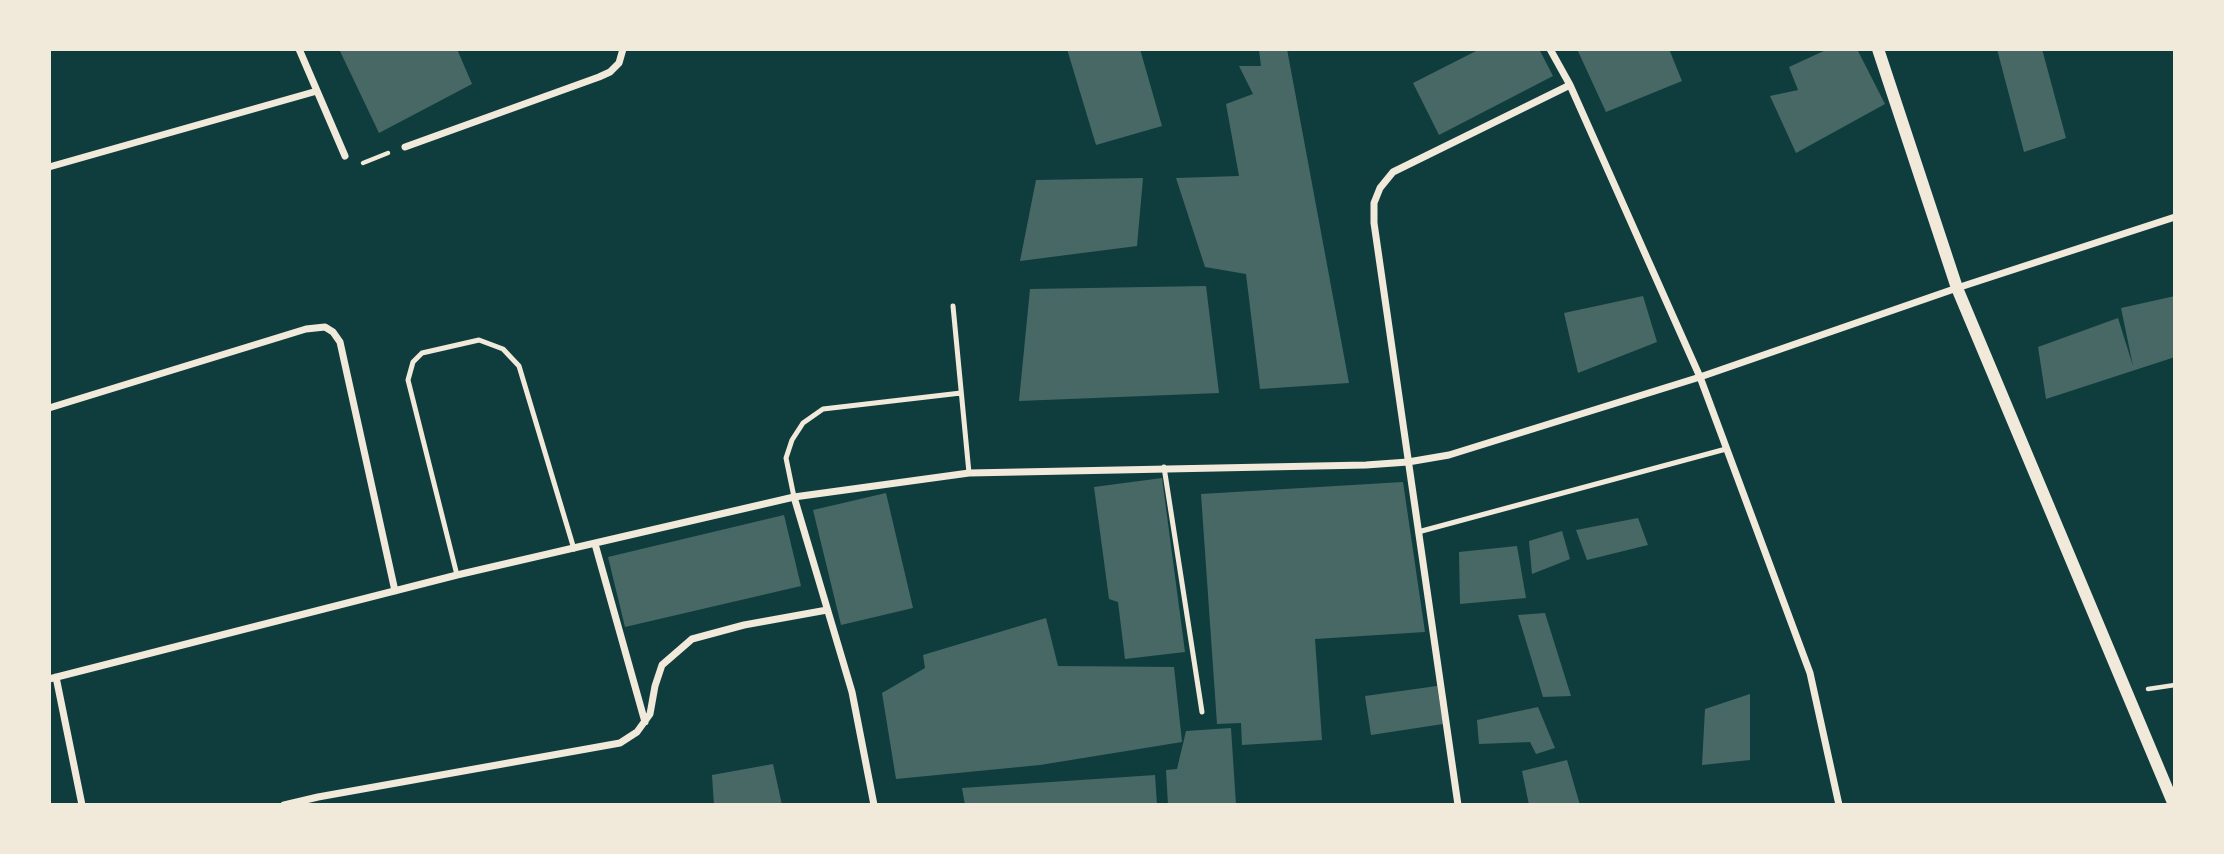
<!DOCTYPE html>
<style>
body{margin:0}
#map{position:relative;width:2224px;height:854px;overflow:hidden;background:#0f3d3e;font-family:"IBM Plex Sans",sans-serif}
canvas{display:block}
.frame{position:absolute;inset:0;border:51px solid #f1e9da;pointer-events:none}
</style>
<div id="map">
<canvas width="2224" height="854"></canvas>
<div class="frame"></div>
</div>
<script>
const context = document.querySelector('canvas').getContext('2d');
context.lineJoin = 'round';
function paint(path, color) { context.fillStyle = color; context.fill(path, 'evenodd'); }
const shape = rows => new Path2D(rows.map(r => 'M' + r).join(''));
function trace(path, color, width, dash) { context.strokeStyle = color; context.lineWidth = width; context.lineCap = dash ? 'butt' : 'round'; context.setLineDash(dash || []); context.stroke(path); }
const building = shape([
 [339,49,457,49,472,84,379,133],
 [1067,49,1140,49,1162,126,1096,145],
 [1287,49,1349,383,1260,389,1246,274,1205,267,1176,178,1239,176,1226,104,1253,94,1239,66,1261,66,1259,50],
 [1480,49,1539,49,1553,76,1439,135,1413,83],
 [1577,49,1669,49,1682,81,1606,112],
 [1828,49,1857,49,1885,104,1796,153,1770,96,1798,90,1789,67],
 [1997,49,2042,49,2066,138,2024,152],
 [1143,178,1137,246,1020,261,1036,180],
 [1206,286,1219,393,1019,401,1030,289],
 [1643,296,1657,342,1578,373,1564,313],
 [2175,296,2175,357,2046,399,2038,347,2118,318,2133,366,2121,308],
 [1162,478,1185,652,1125,659,1118,602,1109,599,1094,487],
 [1403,482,1425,632,1315,639,1322,740,1242,745,1241,723,1217,724,1201,494],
 [886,493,913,608,841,625,813,510],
 [784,515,801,586,625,627,608,557],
 [1638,518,1648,545,1587,560,1576,530],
 [1562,531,1570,559,1532,574,1529,541],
 [1517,546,1526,598,1460,604,1459,552],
 [1545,613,1571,696,1543,697,1518,615],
 [1046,618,1058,666,1174,667,1182,742,1040,765,896,779,882,693,925,668,923,655],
 [1437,686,1443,724,1371,735,1365,696],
 [1750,694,1750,760,1702,765,1705,709],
 [1538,707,1555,748,1536,754,1530,742,1479,744,1477,720],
 [1231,728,1236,805,1168,805,1166,770,1177,769,1186,731],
 [1567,760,1580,805,1529,805,1522,771],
 [773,764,782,805,714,805,712,775],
 [1155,775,1157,805,965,805,962,788]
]);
const path = shape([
 [363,163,388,153],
 [2148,689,2175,685]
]);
const service = shape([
 [953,306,969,473],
 [1164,467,1202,712],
 [794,497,786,458,792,440,803,423,823,409,961,393],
 [1418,532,1726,449],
 [457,575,408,380,413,362,422,353,479,340,503,349,519,366,574,549]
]);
const minor = shape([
 [299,49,345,156],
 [1550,49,1570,85,1700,377,1810,673,1839,805],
 [405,147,599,77,610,72,619,63,623,49],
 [49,167,317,91],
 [49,408,306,329,325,327,333,332,340,342,395,591],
 [794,497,852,692,874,805],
 [595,544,645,722],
 [56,677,82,805],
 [49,679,457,575,794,497,969,473,1366,465,1408,462,1449,455,1700,377,1957,288,2175,217],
 [284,805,318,797,620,743,637,732,650,714,655,686,662,665,692,639,744,625,827,610],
 [1458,805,1374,223,1374,203,1380,188,1393,172,1570,85]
]);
const tertiary = shape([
 [1878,49,1957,288,2174,805]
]);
paint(building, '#486865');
trace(path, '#f1e9da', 4.5);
trace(service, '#f1e9da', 5);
trace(minor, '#f1e9da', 7);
trace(tertiary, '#f1e9da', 12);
</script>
